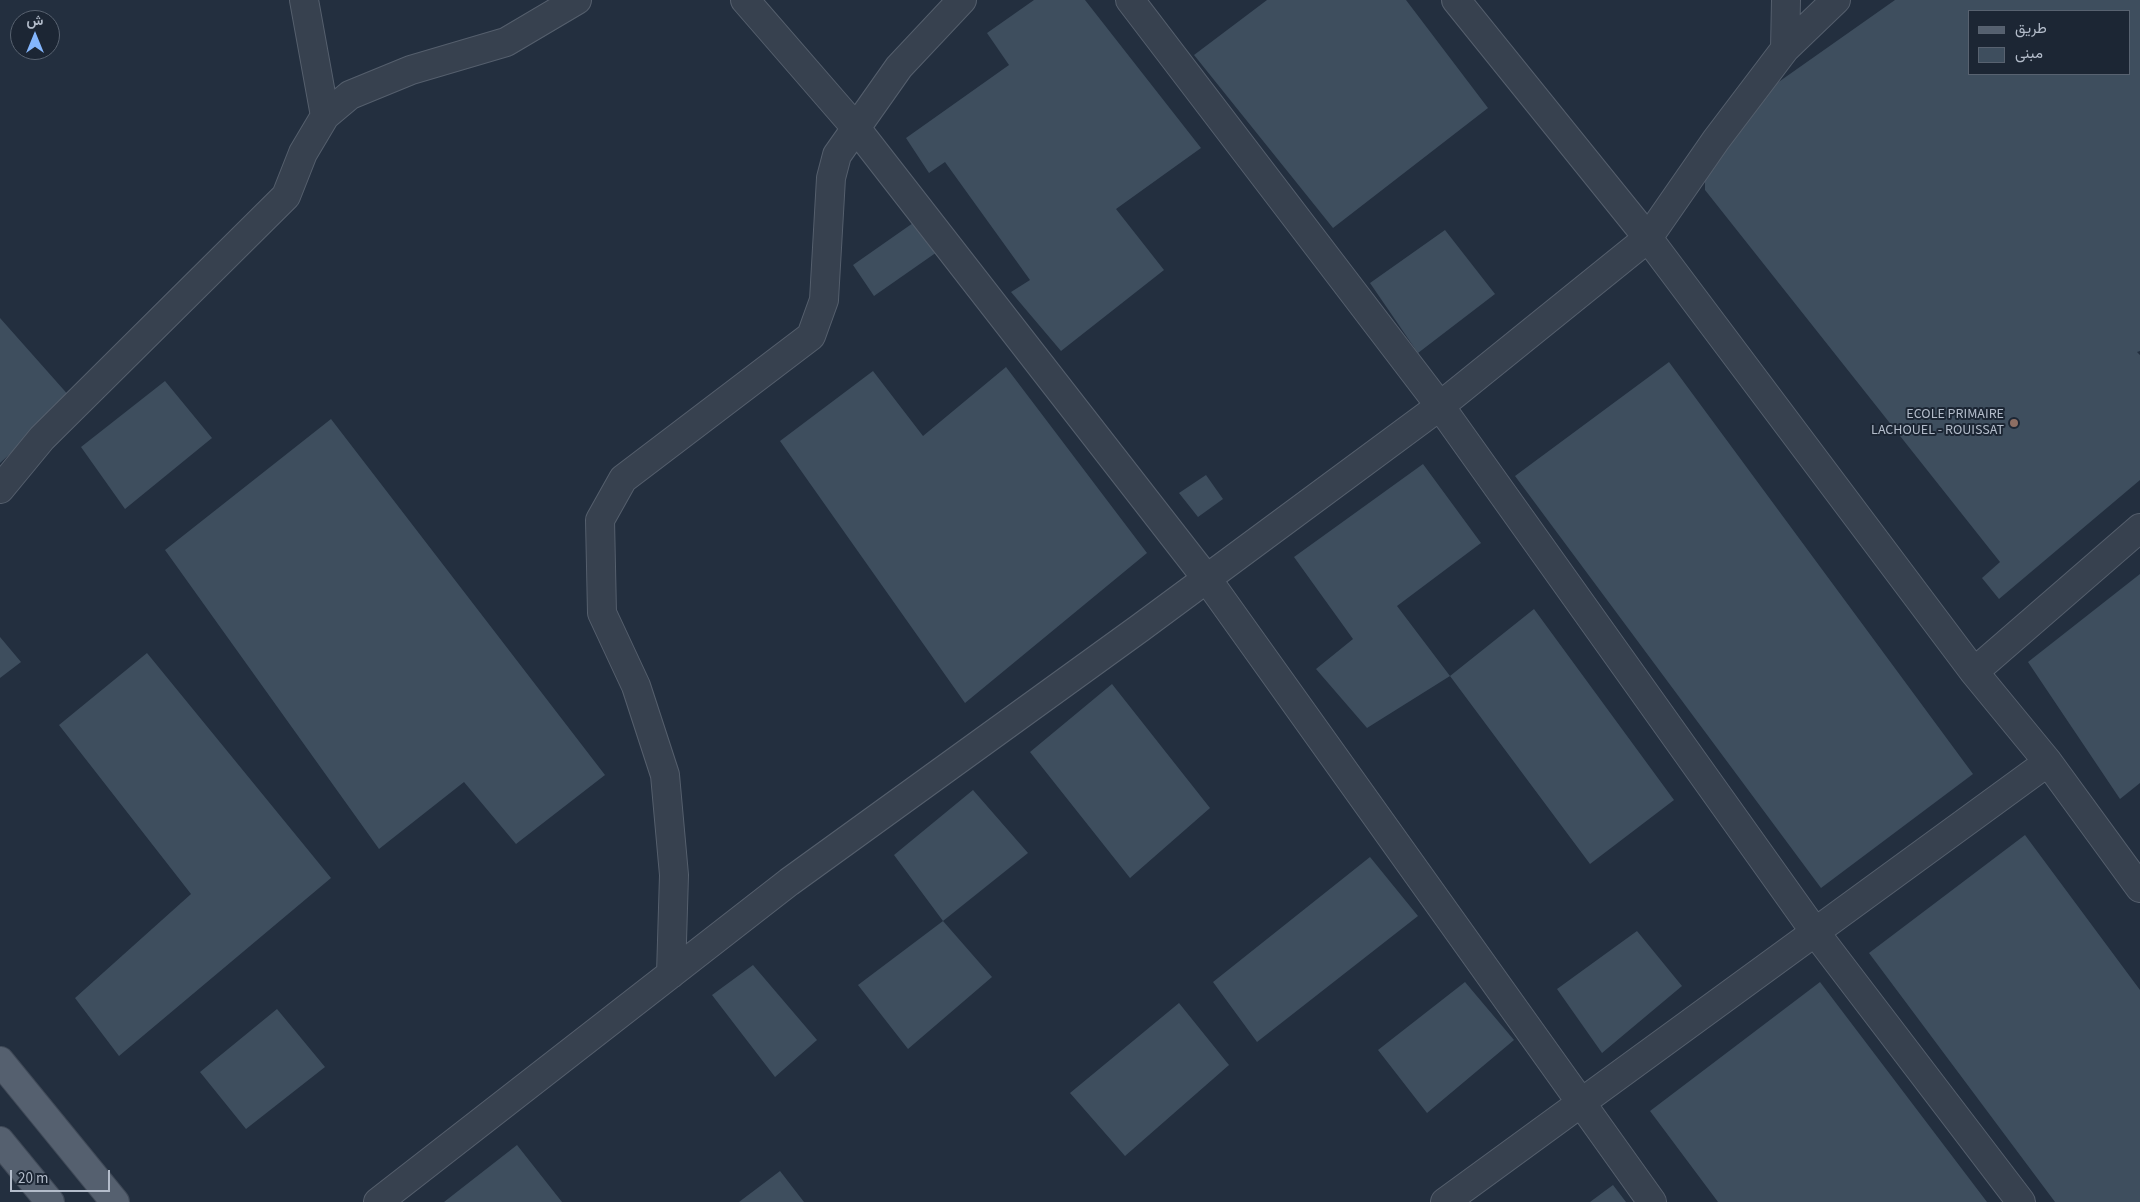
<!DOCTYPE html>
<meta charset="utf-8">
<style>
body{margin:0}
#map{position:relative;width:2140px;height:1202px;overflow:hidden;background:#232f3f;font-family:"Source Sans 3",Vazirmatn,sans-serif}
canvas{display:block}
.legend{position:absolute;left:1968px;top:10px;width:162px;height:65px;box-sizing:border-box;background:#1c2634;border:1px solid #586270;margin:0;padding:6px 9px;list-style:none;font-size:15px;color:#b3bcca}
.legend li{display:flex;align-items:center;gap:10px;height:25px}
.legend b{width:25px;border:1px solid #586270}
.north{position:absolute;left:10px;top:10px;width:50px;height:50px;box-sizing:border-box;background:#1c2634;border:1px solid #586270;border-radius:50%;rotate:0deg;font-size:14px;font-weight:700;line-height:20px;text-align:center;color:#b3bcca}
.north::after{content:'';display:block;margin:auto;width:18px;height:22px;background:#84b6fd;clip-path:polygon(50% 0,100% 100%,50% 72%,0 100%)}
.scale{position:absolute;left:10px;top:1170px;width:100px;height:22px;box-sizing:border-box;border:2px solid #b3bcca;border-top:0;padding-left:6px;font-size:15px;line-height:18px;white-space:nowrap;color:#b3bcca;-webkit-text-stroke:4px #1c2634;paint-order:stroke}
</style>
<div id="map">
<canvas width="2140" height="1202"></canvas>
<ul class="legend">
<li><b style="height:6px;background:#55606f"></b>طريق</li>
<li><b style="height:14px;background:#3e4e5e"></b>مبنى</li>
</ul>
<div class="north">ش</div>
<div class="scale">20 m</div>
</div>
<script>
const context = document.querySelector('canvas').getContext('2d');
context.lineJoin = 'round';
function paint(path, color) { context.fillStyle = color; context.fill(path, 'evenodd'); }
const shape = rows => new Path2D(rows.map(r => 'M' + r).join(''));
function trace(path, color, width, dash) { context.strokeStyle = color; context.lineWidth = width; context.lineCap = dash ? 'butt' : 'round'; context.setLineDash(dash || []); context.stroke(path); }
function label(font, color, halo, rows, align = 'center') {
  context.font = font + ' "Source Sans 3",sans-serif'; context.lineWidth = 4; context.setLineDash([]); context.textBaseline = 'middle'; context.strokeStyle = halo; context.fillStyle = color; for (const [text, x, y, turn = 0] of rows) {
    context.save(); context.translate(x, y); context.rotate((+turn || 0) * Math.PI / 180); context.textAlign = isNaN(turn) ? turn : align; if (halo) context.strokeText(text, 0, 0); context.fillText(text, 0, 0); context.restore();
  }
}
const building = shape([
 [1034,0,1085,0,1201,148,1116,209,1164,270,1061,351,1011,292,1030,280,945,162,929,173,906,138,1009,65,987,33],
 [1267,0,1406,0,1488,108,1333,228,1194,55],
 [1895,0,2140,0,2140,351,2137,352,2140,355,2140,480,1999,599,1982,578,2000,562,1705,190,1705,165,1770,88],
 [1969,11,2129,11,2129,74,1969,74],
 [913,223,937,252,874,296,853,265],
 [1445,230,1495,294,1418,353,1370,283],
 [0,318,71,398,0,463],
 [1669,362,1973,774,1821,888,1515,476],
 [1006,367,1147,553,965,703,780,441,873,371,923,436],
 [165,381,212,438,125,509,81,447],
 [331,419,605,775,516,844,464,782,379,849,165,550],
 [1423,464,1481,543,1397,606,1450,676,1367,728,1316,669,1353,639,1294,557],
 [1206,475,1223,499,1198,517,1179,493],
 [2140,574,2140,783,2120,799,2028,662],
 [1534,609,1674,800,1590,864,1450,676],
 [0,637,21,662,0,678],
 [147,653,331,878,119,1056,75,998,191,894,59,725],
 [1112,684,1210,808,1130,878,1030,752],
 [973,790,1028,853,943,921,894,855],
 [2025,835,2140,990,2140,1202,2055,1202,1869,953],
 [1370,857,1418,916,1257,1042,1213,982],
 [943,921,992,977,908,1049,858,985],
 [1637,931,1682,986,1602,1053,1557,989],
 [753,965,817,1040,775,1077,712,995],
 [1465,982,1514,1040,1427,1113,1378,1050],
 [1820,982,1987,1202,1718,1202,1650,1111],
 [1179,1003,1229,1065,1125,1156,1070,1093],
 [277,1009,325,1067,246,1129,200,1072],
 [517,1145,562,1202,444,1202],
 [780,1171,804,1202,739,1202],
 [1613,1185,1626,1202,1590,1202]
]);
const minor = shape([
 [304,0,325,116],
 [745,0,856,128,1207,579,1652,1202],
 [1130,0,1440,406,1815,932,2021,1202],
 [1456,0,1648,238,1974,672,2048,762,2140,888],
 [1785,49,1786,0],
 [0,489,42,438,286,196,303,153,325,116,350,95,411,70,506,42,577,0],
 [1974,672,2140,528],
 [671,974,674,875,665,775,636,686,602,613,600,520,623,479,811,336,824,300,831,178,837,155,899,67,962,0],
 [378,1202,789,882,1140,628,1440,406,1648,238,1716,140,1785,49,1836,0],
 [1445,1202,2048,762]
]);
const major = shape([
 [0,1061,115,1202],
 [0,1141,50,1202]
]);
const markers = [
 [2014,423,5,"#8d6e63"]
];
const poiNames = [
 ["ECOLE PRIMAIRE",2004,415],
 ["LACHOUEL - ROUISSAT",2004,431]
];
paint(building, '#3e4e5e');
trace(minor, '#555f6d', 30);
trace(major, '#404a58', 30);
trace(minor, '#37414f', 28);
trace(major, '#55606f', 28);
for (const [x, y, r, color] of markers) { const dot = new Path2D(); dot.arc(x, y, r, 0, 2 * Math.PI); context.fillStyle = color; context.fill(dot); trace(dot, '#1c2634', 2); }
label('14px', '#b3bcca', '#1c2634', poiNames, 'right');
</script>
